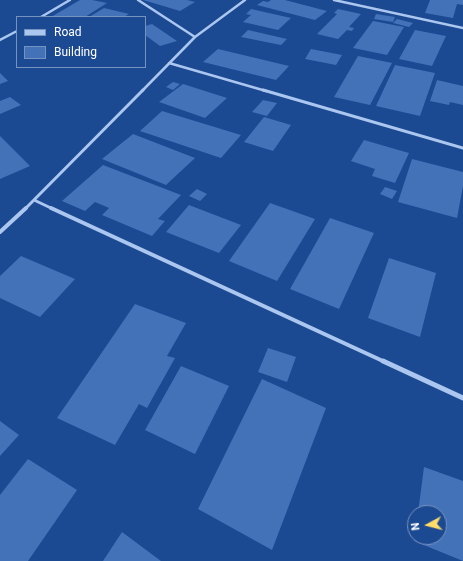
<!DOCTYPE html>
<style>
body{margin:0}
#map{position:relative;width:463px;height:561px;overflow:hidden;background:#1b4992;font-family:Roboto,sans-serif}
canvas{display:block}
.legend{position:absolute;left:16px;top:16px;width:130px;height:52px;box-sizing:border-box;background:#1b4992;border:1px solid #7692be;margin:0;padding:5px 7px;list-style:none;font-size:12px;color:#fff}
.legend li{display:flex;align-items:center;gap:8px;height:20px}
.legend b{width:20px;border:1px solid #7692be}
.north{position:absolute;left:407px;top:505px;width:40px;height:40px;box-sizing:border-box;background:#1b4992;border:1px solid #7692be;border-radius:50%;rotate:263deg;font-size:11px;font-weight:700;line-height:16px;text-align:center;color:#fff}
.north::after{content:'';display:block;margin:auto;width:14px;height:18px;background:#ffdb68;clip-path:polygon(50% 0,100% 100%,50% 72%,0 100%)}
</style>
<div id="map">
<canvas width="463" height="561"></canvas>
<ul class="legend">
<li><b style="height:5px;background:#abc6ef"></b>Road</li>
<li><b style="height:11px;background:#4472b9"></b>Building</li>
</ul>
<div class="north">N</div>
</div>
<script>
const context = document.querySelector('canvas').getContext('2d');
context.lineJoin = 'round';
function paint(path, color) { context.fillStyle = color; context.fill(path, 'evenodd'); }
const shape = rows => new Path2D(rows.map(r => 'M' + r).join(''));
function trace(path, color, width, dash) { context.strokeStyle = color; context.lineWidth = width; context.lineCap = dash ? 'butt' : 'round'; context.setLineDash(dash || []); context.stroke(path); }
const building = shape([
 [80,0,92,0,107,3,85,17,51,17],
 [143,0,187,0,195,2,180,11],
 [271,0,285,0,327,11,315,20,257,5,263,1,268,2],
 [430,0,463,0,463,5,457,4,453,18,425,13],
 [104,8,129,14,124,17,89,17],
 [251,9,291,18,278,30,243,22,251,15,246,14],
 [338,9,361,14,349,27,354,28,352,31,347,30,338,39,317,34,337,14,334,13],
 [376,14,395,17,393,22,374,19],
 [397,19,413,23,409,27,393,23],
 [373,21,404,27,387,55,353,48],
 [152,24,177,41,160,46,145,35,145,26],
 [248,30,287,39,281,45,241,37],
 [415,30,446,36,432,66,399,59],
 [218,49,289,66,276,80,203,62],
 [311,49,342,55,336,65,305,59],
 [358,56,392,63,370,105,334,97],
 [395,65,435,73,420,116,376,106],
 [0,73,8,81,0,84],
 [437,80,463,86,463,105,450,102,449,105,430,101],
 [173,82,180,84,173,90,166,87],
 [183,84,227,98,205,118,159,102],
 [10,97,21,105,0,114,0,101],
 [263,100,277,103,267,116,252,112],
 [162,111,241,135,221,158,140,131],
 [264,117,291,125,273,151,244,142],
 [133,134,195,158,166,185,102,159],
 [0,136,30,166,0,179],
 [364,140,409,153,395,183,372,176,375,169,351,161],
 [412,159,463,172,463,186,457,218,398,202],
 [103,165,181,195,158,219,165,221,152,236,102,215,109,208,95,202,85,211,62,201],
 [385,187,397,191,392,199,380,194],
 [197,189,207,194,200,201,189,196],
 [270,203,315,219,277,281,229,261],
 [189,205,241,225,219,253,166,232],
 [330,218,374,233,339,309,290,289],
 [21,256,75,279,40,317,0,298,0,276],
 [389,258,436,273,420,337,368,318],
 [135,304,186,323,167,356,175,358,147,408,139,404,115,445,57,418],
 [268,348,296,357,287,382,258,372],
 [181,366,229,386,195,454,145,430],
 [262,379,326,408,272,550,198,509],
 [0,421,19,435,0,456],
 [28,459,77,490,28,561,0,561,0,495],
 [424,467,463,481,463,561,414,541,414,537,439,537,439,513,418,513],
 [122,532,161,561,103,561]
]);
const minorFar3 = shape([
 [138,0,195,37],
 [334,0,463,28],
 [41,17,70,0],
 [0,40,17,31],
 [169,63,266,91],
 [142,91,195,37,245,0]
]);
const minorFar2 = shape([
 [263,90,463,148],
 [34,200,53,209],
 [25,209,143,90]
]);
const minorFar1 = shape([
 [51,208,385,362],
 [0,232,26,208]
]);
const minor = shape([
 [383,361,463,398]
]);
paint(building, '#4472b9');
trace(minorFar3, '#abc6ef', 2.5);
trace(minorFar2, '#abc6ef', 3);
trace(minorFar1, '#abc6ef', 4);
trace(minor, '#abc6ef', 5);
</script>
